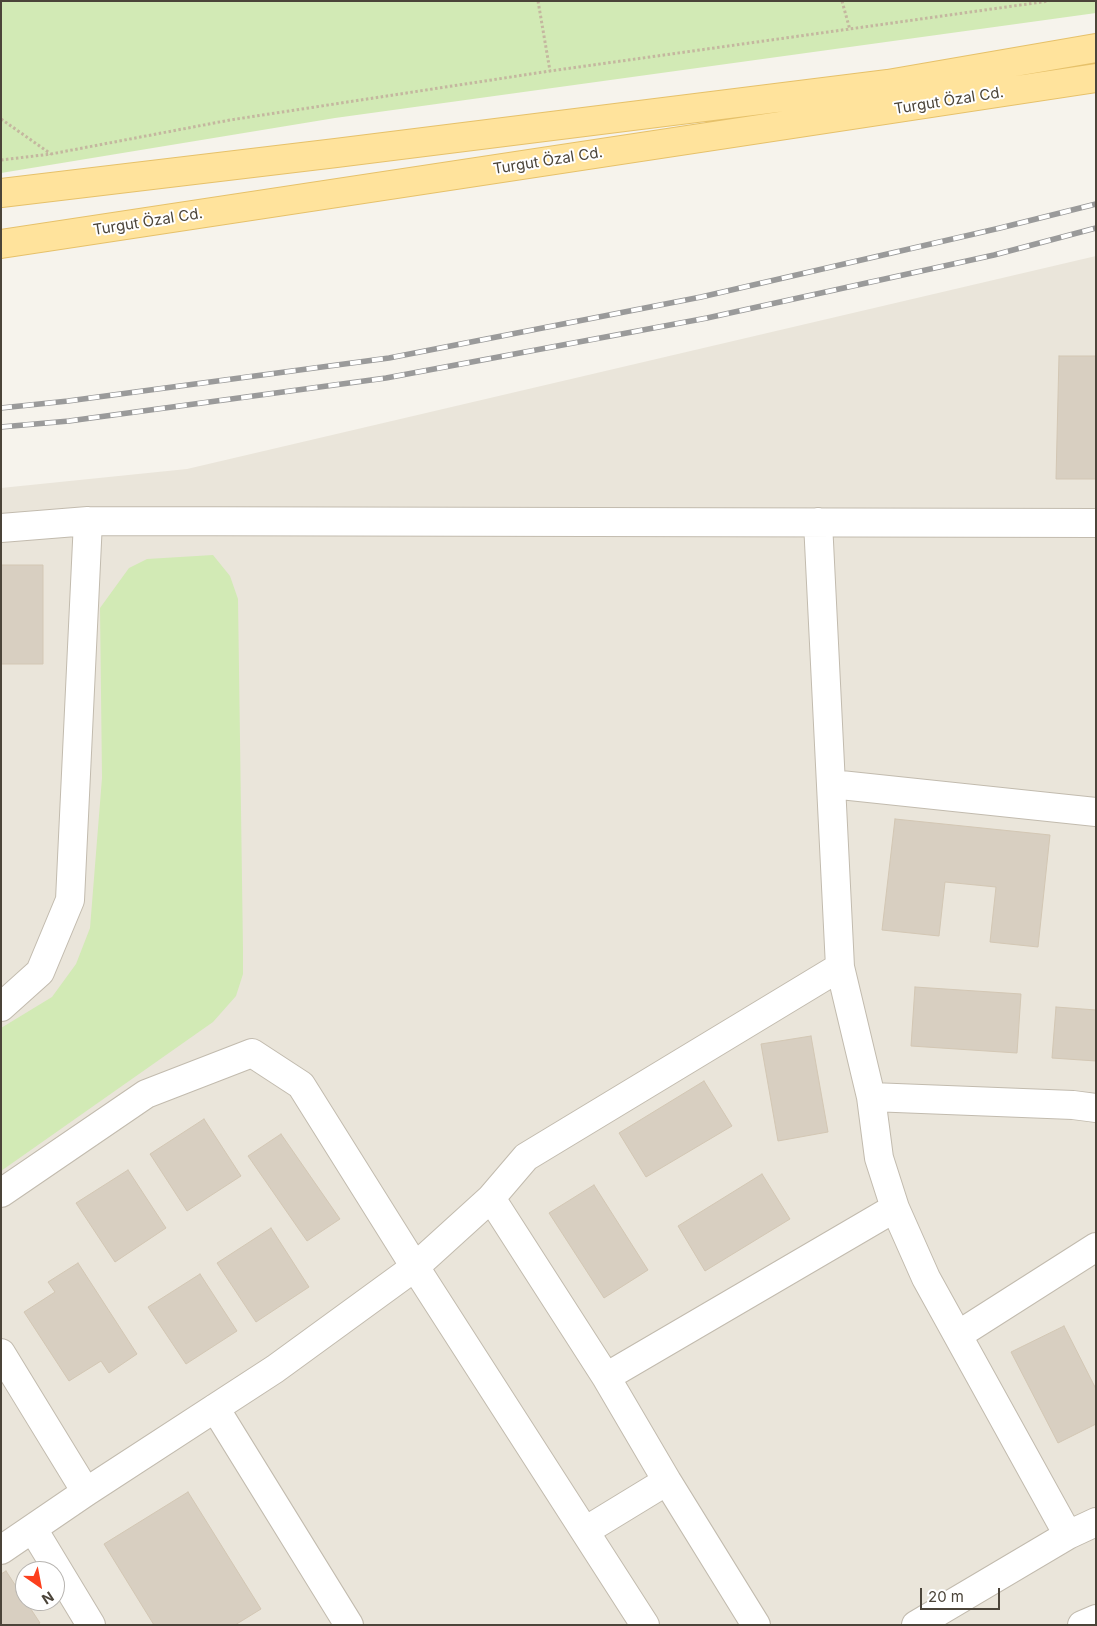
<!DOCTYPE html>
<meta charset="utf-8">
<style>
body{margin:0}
#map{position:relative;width:1097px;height:1626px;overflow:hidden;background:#f6f3ec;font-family:Inter,sans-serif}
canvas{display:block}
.frame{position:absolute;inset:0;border:2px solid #4b4439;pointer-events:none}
.north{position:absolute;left:15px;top:1561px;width:50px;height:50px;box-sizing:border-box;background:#fff;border:1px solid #b7b4b0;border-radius:50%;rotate:147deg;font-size:14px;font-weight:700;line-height:20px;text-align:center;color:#4b4439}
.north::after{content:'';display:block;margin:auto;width:18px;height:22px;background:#fc3f1d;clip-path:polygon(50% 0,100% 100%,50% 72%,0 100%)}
.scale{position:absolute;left:920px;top:1588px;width:80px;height:22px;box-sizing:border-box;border:2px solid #4b4439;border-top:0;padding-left:6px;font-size:15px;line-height:18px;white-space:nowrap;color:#4b4439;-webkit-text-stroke:4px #fff;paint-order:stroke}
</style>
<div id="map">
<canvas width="1097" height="1626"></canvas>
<div class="frame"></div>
<div class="north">N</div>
<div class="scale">20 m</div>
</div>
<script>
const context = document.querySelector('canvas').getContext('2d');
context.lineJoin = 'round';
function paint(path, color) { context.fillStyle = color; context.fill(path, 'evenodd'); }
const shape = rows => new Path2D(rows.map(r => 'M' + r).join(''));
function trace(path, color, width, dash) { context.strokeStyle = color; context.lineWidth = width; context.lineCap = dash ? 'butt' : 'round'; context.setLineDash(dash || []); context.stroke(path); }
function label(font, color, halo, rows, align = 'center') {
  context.font = font + ' Inter,sans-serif'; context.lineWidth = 4; context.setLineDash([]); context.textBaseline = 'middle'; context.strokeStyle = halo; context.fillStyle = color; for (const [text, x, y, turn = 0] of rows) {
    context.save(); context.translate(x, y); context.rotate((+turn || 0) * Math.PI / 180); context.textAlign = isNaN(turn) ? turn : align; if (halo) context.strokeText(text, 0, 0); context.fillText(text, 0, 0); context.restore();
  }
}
const residential = shape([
 [1096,256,1096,1625,1,1625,1,488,187,469],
 [25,1571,55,1571,55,1601,25,1601]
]);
const green = shape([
 [1,1,1096,1,1096,13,335,118,1,173],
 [213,555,230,576,238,599,243,950,243,974,236,996,213,1022,1,1171,1,1028,52,997,76,964,90,928,102,778,100,608,129,568,147,559]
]);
const building = shape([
 [1059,356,1096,356,1096,479,1056,479,1059,356],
 [1,565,43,565,43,664,1,664,1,565],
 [895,819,1050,835,1038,947,990,942,996,887,945,882,939,936,882,930,895,819],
 [915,987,1021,994,1017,1053,911,1046,915,987],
 [1056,1007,1096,1010,1096,1061,1052,1058,1056,1007],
 [811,1036,828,1132,778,1141,761,1044,811,1036],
 [704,1081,732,1126,646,1177,619,1133,704,1081],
 [204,1119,241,1176,187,1211,150,1154,204,1119],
 [281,1134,340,1219,307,1241,248,1156,281,1134],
 [128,1170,166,1228,115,1262,76,1203,128,1170],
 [762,1174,790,1219,705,1271,678,1226,762,1174],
 [594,1185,648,1270,604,1298,549,1213,594,1185],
 [271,1228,309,1287,256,1322,217,1263,271,1228],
 [78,1263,137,1354,109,1373,101,1361,69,1381,24,1312,55,1292,48,1282,78,1263],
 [200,1274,237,1331,186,1364,148,1307,200,1274],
 [1064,1326,1096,1389,1096,1424,1058,1443,1011,1352,1064,1326],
 [188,1492,261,1609,235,1625,154,1625,104,1544,188,1492],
 [6,1571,40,1623,37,1625,1,1625,1,1574,6,1571]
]);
const path = shape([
 [538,1,550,71],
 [842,1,850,30],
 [1,119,51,154],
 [1,160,51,154,230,120,550,71,1049,1]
]);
const minor = shape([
 [818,522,840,967,871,1097,879,1158,895,1208,926,1278,1068,1535],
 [1,528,88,521,1096,523],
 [831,784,1096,812],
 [1,1007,40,972,70,900,88,521],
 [871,1097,1073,1105,1096,1108],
 [1,1193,146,1094,252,1053,301,1085,415,1267,645,1625],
 [491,1198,606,1377,667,1481,756,1625],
 [958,1335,1096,1247],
 [1,1353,86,1492],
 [606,1377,895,1208],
 [215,1408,349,1625],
 [33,1529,91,1625],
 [585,1531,667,1481],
 [1,1550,86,1492,275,1369,415,1267,491,1198,526,1157,840,967],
 [916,1625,1068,1535,1096,1522],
 [1082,1625,1096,1619]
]);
const primary = shape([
 [1,193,336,153,888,84,1096,48],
 [1,244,1096,78]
]);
const rail = shape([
 [1,408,68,401,389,358,701,297,1000,228,1096,204],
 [1,427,69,421,386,378,707,318,994,255,1096,228]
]);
const streetNames = [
 ["Turgut Özal Cd.",949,101,-9],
 ["Turgut Özal Cd.",548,161,-9],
 ["Turgut Özal Cd.",148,222,-9]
];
paint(residential, '#eae5da');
paint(green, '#d2eab5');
paint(building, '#d8cfc1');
trace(building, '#d3c7b4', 1);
trace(minor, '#c2bbae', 30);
trace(primary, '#e6c16a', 30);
trace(path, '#c4b79f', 3, [2.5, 2.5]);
trace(minor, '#fff', 28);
trace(primary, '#ffe39c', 28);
trace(rail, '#9a9a9a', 5.5);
trace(rail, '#fff', 4, [11]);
label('15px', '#4b4439', '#fff', streetNames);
</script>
